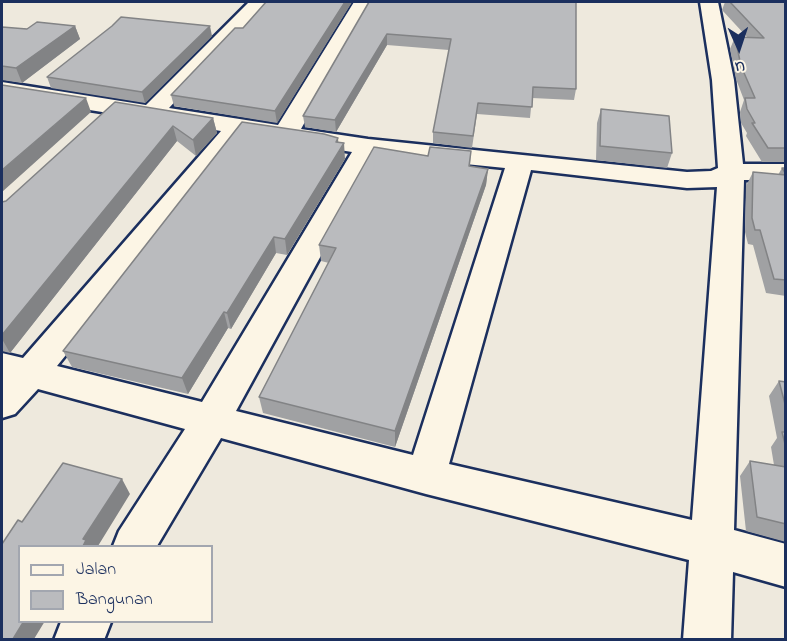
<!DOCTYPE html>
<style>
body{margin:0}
#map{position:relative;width:787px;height:641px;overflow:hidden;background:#eee9dd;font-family:"Indie Flower",sans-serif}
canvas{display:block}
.frame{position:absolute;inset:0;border:3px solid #1b2f5e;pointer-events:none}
.legend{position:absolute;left:18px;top:545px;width:195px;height:78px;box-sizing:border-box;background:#fcf5e5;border:2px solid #a2a6af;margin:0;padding:8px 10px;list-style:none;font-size:18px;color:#1b2f5e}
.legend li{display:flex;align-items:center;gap:12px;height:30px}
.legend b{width:30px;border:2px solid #a2a6af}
.north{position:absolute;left:709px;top:18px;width:60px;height:60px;-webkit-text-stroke:4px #fcf5e5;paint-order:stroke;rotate:177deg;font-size:16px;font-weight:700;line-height:24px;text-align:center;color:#1b2f5e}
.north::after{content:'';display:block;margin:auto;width:21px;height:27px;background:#1b2f5e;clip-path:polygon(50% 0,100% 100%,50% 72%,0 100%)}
</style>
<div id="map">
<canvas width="787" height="641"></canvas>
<div class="frame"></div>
<ul class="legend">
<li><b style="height:8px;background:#fcf5e5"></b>Jalan</li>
<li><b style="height:16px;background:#babbbe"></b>Bangunan</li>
</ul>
<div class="north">U</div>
</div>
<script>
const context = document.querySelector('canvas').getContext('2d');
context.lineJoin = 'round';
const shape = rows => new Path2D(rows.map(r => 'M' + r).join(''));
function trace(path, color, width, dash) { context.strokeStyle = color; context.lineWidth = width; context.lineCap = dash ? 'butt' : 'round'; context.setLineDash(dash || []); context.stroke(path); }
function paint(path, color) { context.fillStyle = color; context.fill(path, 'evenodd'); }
const minor = shape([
 [249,2,268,2,169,108,278,125,354,2,372,2,301,129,368,139,687,172,711,171,718,168,712,80,700,2,718,2,734,80,743,164,786,164,786,180,744,180,734,530,786,544,786,587,733,572,731,640,683,640,689,560,426,494,221,438,157,546,113,546,119,531,185,429,38,389,15,414,2,418,2,353,23,358,221,131,2,96,2,82,146,105,249,2],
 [244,135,352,152,202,402,57,366,244,135],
 [376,155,505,168,413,455,236,411,376,155],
 [531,170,687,188,717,187,692,520,449,464,531,170],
 [61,622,111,622,104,640,54,640,61,622]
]);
const wall = shape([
 [266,2,352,2,277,123,174,106,171,95,243,28],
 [369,2,576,89,574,100,532,98,530,118,477,114,472,148,433,143,433,132,449,50,387,45,336,132,305,127,303,116],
 [725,2,786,2,786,162,762,162,746,136,747,133,741,123,740,112,744,100,736,79,730,49,735,37,747,37,722,10],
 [75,26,80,39,22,83,2,80,2,27,27,29],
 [212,36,145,103,51,88,47,77],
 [115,102,213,118,217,133,196,156,177,141,10,353,2,351,2,202,6,201],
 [601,109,672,153,667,168,596,160,597,123],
 [471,151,470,166,488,169,486,185,395,447,263,413,259,397,329,263,321,261,319,245,428,156],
 [345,159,287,255,276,253,231,329,228,328,188,394,72,367,63,351],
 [782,168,786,168,786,296,766,293,753,245,748,244,745,232,746,186,753,172,778,175],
 [779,381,786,382,786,542,746,531,740,476,750,461,774,465,771,447,777,438,769,396]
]);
const shadedWall = shape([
 [345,2,352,2,277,123,275,111],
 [75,26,80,39,22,83,16,68],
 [210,26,212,36,145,103,142,92],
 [387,34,387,45,336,132,335,120],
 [86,98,91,112,2,192,2,170],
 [213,118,217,133,196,156,193,140],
 [173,126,177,141,10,353,2,339,2,335],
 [338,138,339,152,344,143,345,159,287,255,285,239],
 [488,169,486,185,395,447,395,431],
 [274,237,276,253,231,329,227,313],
 [224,312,228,328,188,394,182,378],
 [122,479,130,494,98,546,83,546,83,539],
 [24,621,45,621,34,639,13,639]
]);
const building = shape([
 [266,2,345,2,275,111,171,95,235,28,243,28,266,2],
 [369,2,576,2,576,89,533,87,532,107,478,103,473,136,433,132,451,39,387,34,335,120,303,116,369,2],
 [730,2,786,2,786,148,768,148,752,123,755,123,747,109,745,98,755,98,741,66,735,37,764,38,730,2],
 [121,17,210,26,142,92,47,77,112,26,121,17],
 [37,22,75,26,16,68,2,66,2,27,27,29,37,22],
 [2,85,86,98,2,170,2,85],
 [115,102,213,118,193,140,173,126,2,335,2,202,6,201,115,102],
 [601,109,669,116,672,153,600,146,601,109],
 [242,122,324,134,338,138,336,142,344,143,285,239,274,237,227,313,224,312,182,378,63,351,242,122],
 [374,147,428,156,430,147,471,151,469,166,488,169,395,431,259,397,336,248,319,245,374,147],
 [782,168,786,168,786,174,782,168],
 [753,172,786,175,786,280,774,279,760,230,755,230,752,218,753,172],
 [779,381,786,382,786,408,779,381],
 [782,432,786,432,786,448,782,432],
 [750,461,786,467,786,524,757,517,750,461],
 [63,463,122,479,83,539,86,540,83,546,20,546,20,621,24,621,13,639,2,639,2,544,18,520,22,522,63,463]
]);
trace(minor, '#1b2f5e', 5);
paint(minor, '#fcf5e5');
paint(wall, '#a0a1a3');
paint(shadedWall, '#828385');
paint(building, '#babbbe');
trace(building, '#828385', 1.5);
</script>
